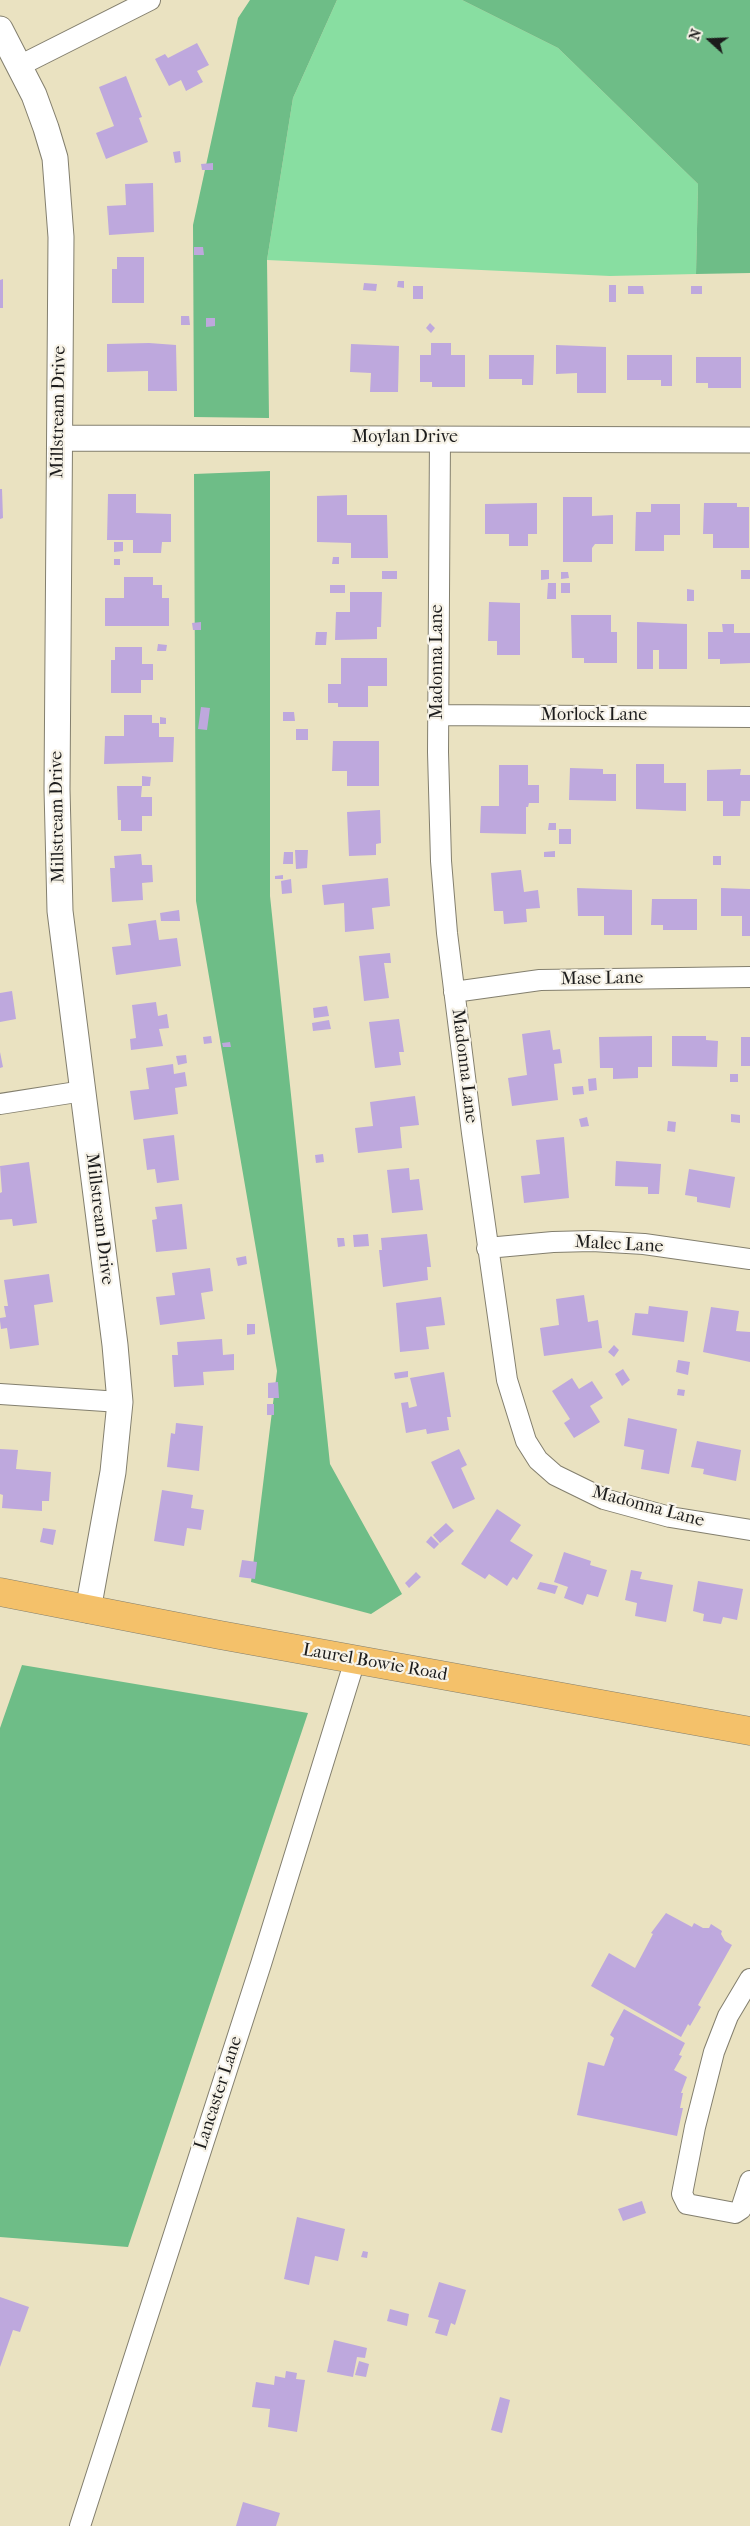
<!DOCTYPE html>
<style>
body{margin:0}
#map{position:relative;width:750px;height:2526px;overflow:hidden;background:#eae2c1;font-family:"IM FELL French Canon",serif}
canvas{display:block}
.north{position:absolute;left:685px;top:15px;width:50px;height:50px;-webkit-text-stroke:4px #f7f3e8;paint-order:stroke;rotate:290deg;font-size:14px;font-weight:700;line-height:20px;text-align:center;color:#1c1c1c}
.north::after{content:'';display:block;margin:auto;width:18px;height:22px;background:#1c1c1c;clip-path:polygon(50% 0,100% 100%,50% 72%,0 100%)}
</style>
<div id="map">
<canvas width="750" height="2526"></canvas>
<div class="north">N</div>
</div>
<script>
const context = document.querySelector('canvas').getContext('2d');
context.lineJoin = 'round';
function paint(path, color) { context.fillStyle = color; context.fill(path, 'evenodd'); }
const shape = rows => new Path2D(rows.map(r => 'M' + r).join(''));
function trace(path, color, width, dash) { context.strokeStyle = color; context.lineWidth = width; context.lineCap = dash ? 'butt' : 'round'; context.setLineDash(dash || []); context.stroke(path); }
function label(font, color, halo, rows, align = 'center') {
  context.font = font + ' "IM FELL French Canon",serif'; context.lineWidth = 4.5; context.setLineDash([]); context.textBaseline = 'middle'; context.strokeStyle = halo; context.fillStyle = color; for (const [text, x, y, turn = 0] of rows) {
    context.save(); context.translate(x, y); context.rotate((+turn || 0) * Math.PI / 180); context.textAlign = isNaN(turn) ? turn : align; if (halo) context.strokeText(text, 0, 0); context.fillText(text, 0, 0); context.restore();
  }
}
const green = shape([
 [337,0,462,0,558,48,698,184,696,274,610,276,267,260,293,98]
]);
const forest = shape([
 [250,0,337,0,293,98,267,260,269,418,194,417,193,225,238,18],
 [462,0,750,0,750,273,696,274,698,184,558,48],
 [270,471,270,896,330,1464,402,1594,371,1614,251,1582,277,1371,196,901,194,474],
 [22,1665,308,1713,128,2247,0,2237,0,1728]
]);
const building = shape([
 [197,43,209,65,197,71,203,82,186,91,181,80,169,86,155,59,165,54,168,58],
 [126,76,142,117,139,118,148,142,106,159,96,133,114,126,99,87],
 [180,151,181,162,175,163,173,152],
 [213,163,213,170,202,170,201,164],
 [153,183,154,232,109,235,107,206,126,205,125,184],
 [194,247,203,247,204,255,194,255],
 [117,257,144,257,144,303,112,303,112,269,117,269],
 [3,279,3,308,0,308,0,280],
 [398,281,404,281,404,288,397,287],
 [364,283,377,284,376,291,363,290],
 [609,285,616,285,616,302,609,302],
 [413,286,423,286,423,299,413,299],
 [628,286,643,286,644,294,628,294],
 [691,286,702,286,702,294,691,294],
 [181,316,189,316,190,325,181,325],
 [206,318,215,318,215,326,206,327],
 [430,323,435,328,431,333,426,328],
 [149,343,176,345,177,391,148,391,148,371,107,372,107,344],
 [431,343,451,343,451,355,465,355,465,387,432,387,432,382,420,382,420,355,431,355],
 [351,344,399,346,398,392,370,392,371,373,350,372],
 [556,345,606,347,606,393,577,393,577,373,556,374],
 [489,355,534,355,533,385,522,385,522,379,489,379],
 [627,355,672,355,672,386,661,386,661,380,627,380],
 [696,357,741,357,741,388,708,388,708,383,696,383],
 [0,489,2,489,3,518,0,519],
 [108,494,136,494,136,513,171,514,171,542,162,542,161,553,133,553,133,540,107,540],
 [347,495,347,515,387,515,388,558,351,558,351,543,317,542,317,496],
 [563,497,592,497,592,516,613,515,613,544,595,544,592,548,592,562,563,562],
 [537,503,537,534,528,534,528,546,509,546,509,534,485,534,485,504],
 [704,503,737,503,737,507,749,507,749,548,713,548,713,534,703,534],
 [651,504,680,504,680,535,664,535,664,551,635,551,636,512,651,512],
 [114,542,123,542,123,551,114,552],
 [333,557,339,557,339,564,332,564],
 [114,559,120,559,120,565,114,565],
 [541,570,549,570,549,579,541,580],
 [741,570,750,570,750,579,741,579],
 [382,571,397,571,397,579,382,579],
 [561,572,568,572,569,578,561,579],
 [124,577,153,577,153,585,162,585,162,598,169,598,169,626,105,626,105,598,124,598],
 [548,583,556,583,556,599,547,599],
 [561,583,570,583,570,593,561,593],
 [330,585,345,585,345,593,330,593],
 [687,589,694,590,694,601,687,601],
 [350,592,382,592,381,627,377,627,377,639,335,640,336,612,350,612],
 [489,602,520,603,520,655,497,655,497,641,488,641],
 [571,615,611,615,611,632,617,632,617,663,584,663,584,658,572,658],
 [201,622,201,630,193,630,192,623],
 [637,622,687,624,687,669,659,669,659,650,653,650,653,669,637,669],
 [722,624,734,624,734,633,750,633,750,663,720,664,720,659,708,659,708,632,723,632],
 [316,632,327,632,326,645,315,645],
 [158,644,167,645,166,651,157,651],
 [115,647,142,647,142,664,153,664,153,680,141,680,141,693,111,693,111,660,115,660],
 [341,658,387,658,387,686,368,686,368,707,338,707,338,703,328,703,328,684,341,684],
 [201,707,210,708,207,730,198,729],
 [283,712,294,712,295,721,283,721],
 [124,715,152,715,152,723,159,723,159,737,174,737,173,762,104,764,105,736,124,736],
 [160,717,166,718,166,724,160,724],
 [296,729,308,729,308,740,296,740],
 [333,741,379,741,379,786,347,786,347,771,332,771],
 [636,764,664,764,664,783,686,783,686,811,636,809],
 [499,765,528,765,528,785,539,785,539,803,529,803,528,807,526,807,526,834,480,833,481,806,499,806],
 [570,768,603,769,603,774,616,774,616,801,569,800],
 [741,769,740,775,750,775,750,801,741,801,740,816,723,816,723,801,707,801,707,770],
 [142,776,151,777,150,786,142,786],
 [117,786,142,786,141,797,152,797,152,816,142,816,142,831,121,831,121,820,118,820],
 [380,810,381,843,376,844,376,855,349,856,347,812],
 [549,823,556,823,556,830,548,830],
 [559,829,571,829,571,844,559,844],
 [295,850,308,850,307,868,296,869],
 [555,851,555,857,544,857,544,852],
 [284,852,293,852,293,864,283,864],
 [141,854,142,865,152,865,153,882,142,883,143,900,112,902,110,868,115,868,114,856],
 [713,856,721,856,721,865,713,865],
 [521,870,524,892,538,890,540,908,526,909,527,922,504,924,503,911,494,911,491,873],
 [283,875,283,879,275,879,275,876],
 [388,878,390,906,372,908,374,929,345,932,344,903,324,905,322,885],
 [291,879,292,893,282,894,281,881],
 [577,888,632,890,632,935,604,935,604,916,578,916],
 [721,888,750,889,750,936,742,936,742,916,721,916],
 [652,899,697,899,697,930,663,930,663,925,651,925],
 [179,910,180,921,161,921,160,913],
 [156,920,159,940,177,938,181,966,116,975,112,947,131,945,128,924],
 [390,953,391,963,384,963,389,998,364,1001,359,956],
 [12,991,16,1019,0,1022,0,993],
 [156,1002,158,1016,167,1014,169,1028,159,1029,163,1046,131,1050,130,1039,136,1038,132,1005],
 [327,1006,329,1016,314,1018,313,1008],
 [399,1019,404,1052,399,1052,401,1065,375,1068,369,1022],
 [329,1020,331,1029,313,1031,312,1023],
 [550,1030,553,1050,560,1049,562,1063,554,1064,558,1100,512,1106,508,1078,527,1075,522,1034],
 [211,1036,212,1043,204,1044,203,1037],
 [652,1036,652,1067,638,1067,638,1078,613,1079,613,1068,600,1068,599,1037],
 [672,1036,706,1036,706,1040,718,1041,717,1067,672,1066],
 [741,1037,750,1037,750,1066,741,1066],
 [230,1042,231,1047,223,1047,222,1043],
 [0,1052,3,1067,0,1068],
 [186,1055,187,1063,178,1065,176,1056],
 [173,1064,174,1074,185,1072,187,1086,175,1088,178,1114,134,1120,130,1091,149,1089,146,1068],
 [730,1074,738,1074,738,1082,730,1082],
 [596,1078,597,1090,589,1091,588,1079],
 [583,1086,584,1094,573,1095,572,1087],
 [415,1096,419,1125,400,1127,402,1148,358,1153,355,1128,373,1126,370,1102],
 [731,1114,740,1115,740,1123,731,1122],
 [587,1117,589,1126,581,1127,579,1119],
 [668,1121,676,1122,675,1132,667,1131],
 [174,1135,179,1180,157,1183,155,1169,147,1170,143,1139],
 [564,1137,569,1198,524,1203,521,1176,540,1174,536,1140],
 [323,1154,324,1162,316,1163,315,1155],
 [616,1161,661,1164,659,1194,648,1194,648,1187,615,1186],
 [29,1162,37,1223,13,1226,12,1219,0,1220,0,1193,2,1192,0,1166],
 [409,1168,410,1180,419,1179,423,1210,392,1213,387,1170],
 [689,1169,735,1177,730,1208,697,1202,697,1197,685,1195],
 [182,1204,187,1249,156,1252,152,1220,157,1219,155,1207],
 [368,1234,369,1246,354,1247,353,1235],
 [427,1234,431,1267,427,1267,428,1280,383,1287,379,1250,382,1250,381,1238],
 [337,1238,344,1238,345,1246,338,1247],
 [246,1256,247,1264,238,1266,236,1258],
 [210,1268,213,1291,201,1293,205,1319,160,1325,156,1297,175,1295,172,1273],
 [49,1274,53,1302,34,1305,39,1345,10,1349,7,1328,1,1329,0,1321,0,1318,6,1317,4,1306,8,1306,4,1280],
 [584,1295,588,1322,598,1320,602,1348,544,1356,540,1328,559,1325,556,1299],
 [441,1297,445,1325,426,1327,429,1349,400,1352,396,1303],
 [649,1306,688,1311,684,1342,632,1335,635,1313,648,1314],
 [711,1307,739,1311,736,1331,750,1332,750,1362,703,1352],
 [247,1324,255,1324,255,1334,247,1335],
 [222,1339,223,1355,234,1354,234,1370,203,1372,204,1385,174,1387,172,1355,178,1355,177,1342],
 [614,1345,619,1350,614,1357,608,1352],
 [678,1360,690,1362,688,1375,676,1372],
 [623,1369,630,1380,622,1386,615,1374],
 [408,1371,408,1377,395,1379,394,1373],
 [444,1372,451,1417,447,1417,449,1430,427,1434,426,1429,406,1433,401,1403,408,1402,409,1408,417,1406,410,1378],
 [572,1378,579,1389,592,1381,603,1398,590,1406,600,1422,574,1438,564,1423,570,1419,552,1391],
 [278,1382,279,1398,268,1398,268,1383],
 [678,1389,685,1390,684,1396,677,1395],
 [267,1404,274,1404,274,1415,267,1415],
 [628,1418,677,1429,669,1474,641,1469,644,1450,624,1446],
 [176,1423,203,1426,199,1471,167,1467,171,1433,175,1434],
 [697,1441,741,1450,736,1481,703,1474,704,1469,691,1467],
 [0,1449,18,1450,16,1469,51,1472,49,1501,42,1501,42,1511,2,1508,3,1495,0,1494],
 [459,1449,467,1465,461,1468,475,1499,453,1509,431,1462],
 [162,1490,193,1495,191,1508,204,1510,201,1530,187,1528,184,1546,154,1541],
 [497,1509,521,1525,510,1541,533,1555,517,1580,513,1577,507,1586,489,1574,485,1579,461,1564],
 [446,1523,454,1531,440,1543,433,1535],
 [43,1528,56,1530,53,1545,40,1542],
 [431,1536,439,1544,434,1549,426,1542],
 [564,1552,591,1561,590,1565,607,1570,598,1597,587,1594,583,1605,564,1598,568,1587,554,1582],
 [242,1560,257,1562,255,1579,239,1577],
 [631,1570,642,1572,640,1579,673,1585,666,1622,635,1616,637,1603,625,1600],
 [416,1572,421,1577,409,1588,405,1583],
 [698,1581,743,1589,737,1620,723,1617,721,1624,703,1621,704,1614,693,1611],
 [540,1582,558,1586,555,1594,537,1589],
 [666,1913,692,1927,694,1923,703,1928,709,1928,711,1924,722,1931,721,1934,725,1941,732,1945,698,2005,701,2007,690,2026,688,2024,681,2037,591,1986,609,1953,635,1968,653,1934,651,1933],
 [624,2009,685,2043,679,2055,682,2056,674,2070,687,2077,681,2093,683,2093,680,2108,683,2108,677,2136,577,2115,588,2062,604,2066,614,2038,610,2035],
 [642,2201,646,2213,623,2221,618,2209],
 [297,2217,345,2229,338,2261,315,2256,309,2285,284,2279],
 [363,2251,368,2252,367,2258,361,2257],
 [439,2282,466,2290,455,2325,451,2323,447,2336,435,2333,439,2320,428,2317],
 [0,2297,29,2307,20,2332,13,2330,0,2367],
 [390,2309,409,2314,407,2326,387,2321],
 [334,2340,367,2348,365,2358,357,2357,353,2377,327,2372],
 [359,2361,369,2364,366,2377,355,2375],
 [286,2371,297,2373,296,2379,305,2380,297,2432,268,2427,270,2409,252,2407,256,2382,274,2385,275,2376,285,2378],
 [500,2397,510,2400,502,2433,491,2430],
 [243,2502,280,2513,276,2526,236,2526]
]);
const minor = shape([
 [19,66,150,0],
 [440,437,438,752,441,861,447,933,472,1133,507,1380,526,1441,538,1460,555,1475,604,1499,670,1517,750,1530],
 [438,715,750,717],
 [454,992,540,980,750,977],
 [0,1104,83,1091],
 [487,1248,553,1242,592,1241,644,1244,750,1259],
 [0,1394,120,1402],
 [750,1979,728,2016,714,2052,695,2127,682,2194,687,2204,735,2213,741,2209,750,2181],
 [80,2526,261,1964,355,1660]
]);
const tertiary = shape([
 [0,29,34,95,46,128,55,158,61,237,57,789,60,911,115,1345,120,1402,113,1472,88,1610],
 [60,438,750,440]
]);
const primary = shape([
 [0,1592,220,1635,750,1731]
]);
const streetNames = [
 ["Millstream Drive",59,412,-89],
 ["Moylan Drive",405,438],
 ["Madonna Lane",438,662,-90],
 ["Morlock Lane",594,716],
 ["Millstream Drive",58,817,-91],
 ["Mase Lane",602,979,-1],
 ["Madonna Lane",464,1066,83],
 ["Millstream Drive",99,1219,83],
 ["Malec Lane",619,1245,3],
 ["Madonna Lane",648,1507,15],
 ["Laurel Bowie Road",375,1663,10],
 ["Lancaster Lane",219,2093,-72]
];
paint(green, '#88dea1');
paint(forest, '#6ebd87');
paint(building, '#bea8dd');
trace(minor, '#837f6e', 22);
trace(tertiary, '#837f6e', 27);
trace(primary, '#837f6e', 29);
trace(minor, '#fff', 20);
trace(tertiary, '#fff', 25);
trace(primary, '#f4c16a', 28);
label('18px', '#1c1c1c', '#f7f3e8', streetNames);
</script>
